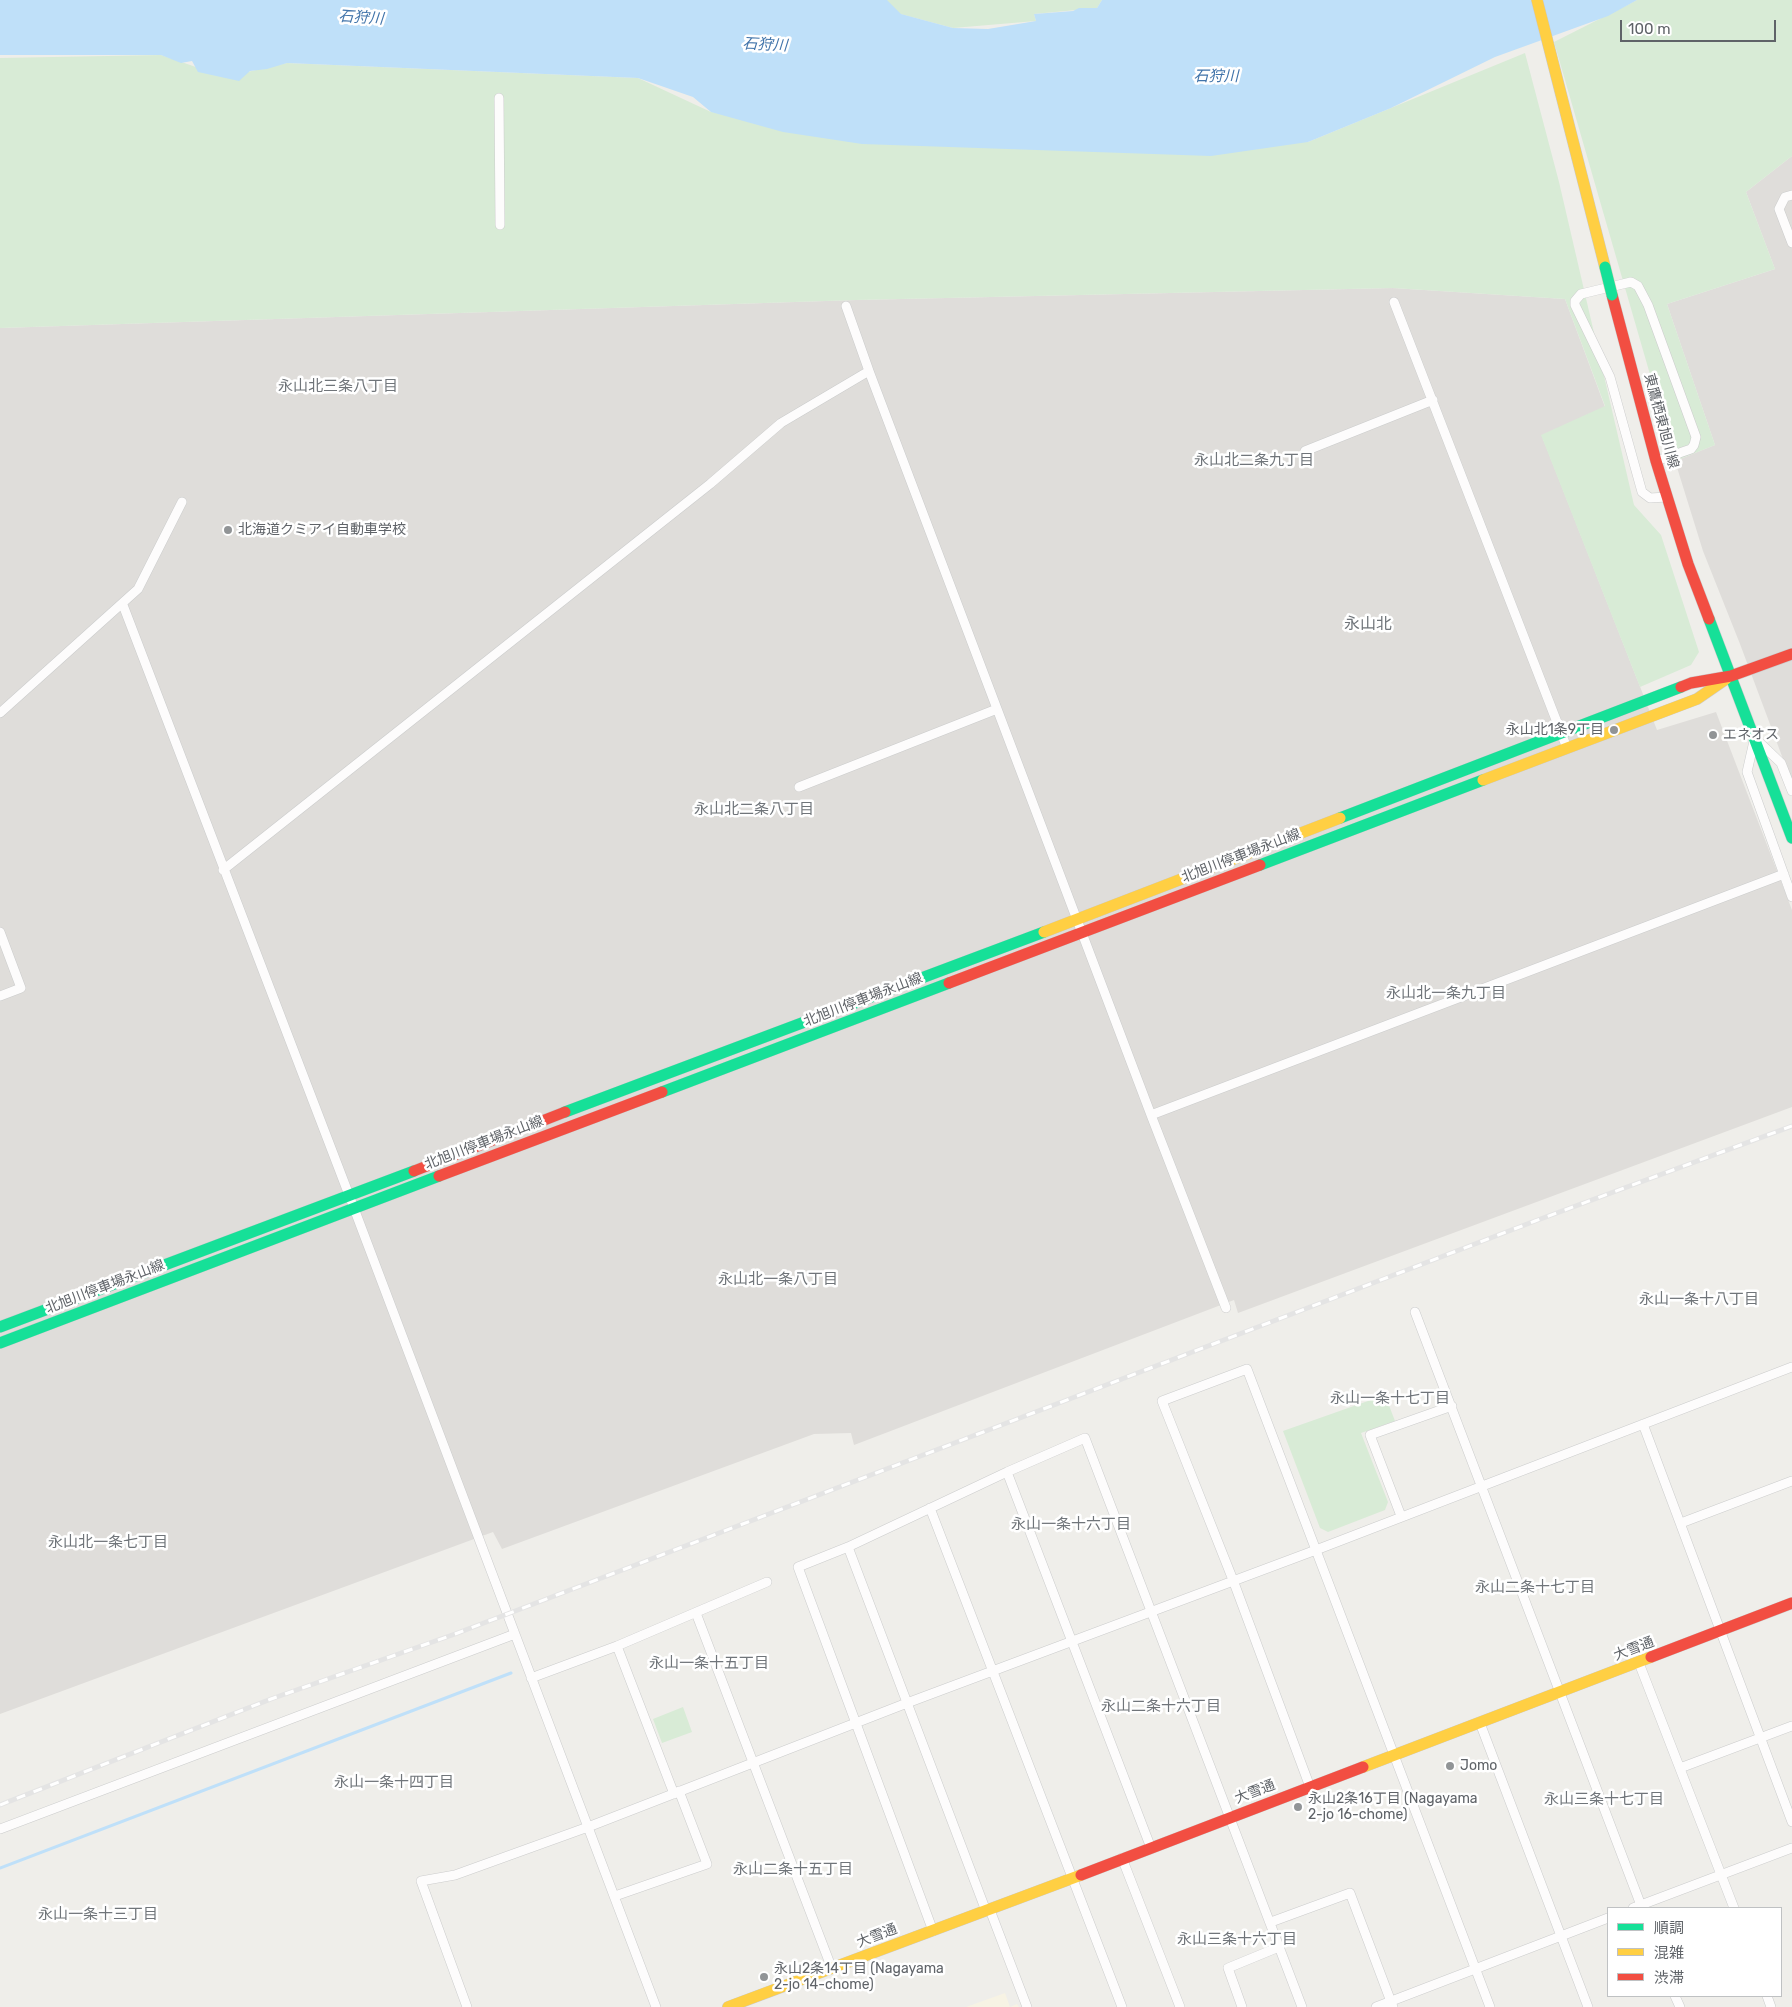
<!DOCTYPE html>
<meta charset="utf-8">
<style>
body{margin:0}
#map{position:relative;width:1792px;height:2007px;overflow:hidden;background:#efeeea;font-family:Rubik,"Noto Sans JP",sans-serif}
canvas{display:block}
.legend{position:absolute;left:1607px;top:1907px;width:175px;height:90px;box-sizing:border-box;background:#fff;border:1px solid #bfc1c3;margin:0;padding:6px 9px;list-style:none;font-size:15px;color:#5f6368}
.legend li{display:flex;align-items:center;gap:10px;height:25px}
.legend b{width:25px;border:1px solid #bfc1c3}
.scale{position:absolute;left:1620px;top:20px;width:156px;height:22px;box-sizing:border-box;border:2px solid #5f6368;border-top:0;padding-left:6px;font-size:15px;line-height:18px;white-space:nowrap;color:#5f6368;-webkit-text-stroke:4px #fff;paint-order:stroke}
</style>
<div id="map">
<canvas width="1792" height="2007"></canvas>
<ul class="legend">
<li><b style="height:6px;background:#16e098"></b>順調</li>
<li><b style="height:6px;background:#ffcf43"></b>混雑</li>
<li><b style="height:6px;background:#f24e42"></b>渋滞</li>
</ul>
<div class="scale">100 m</div>
</div>
<script>
const context = document.querySelector('canvas').getContext('2d');
context.lineJoin = 'round';
function paint(path, color) { context.fillStyle = color; context.fill(path, 'evenodd'); }
const shape = rows => new Path2D(rows.map(r => 'M' + r).join(''));
function trace(path, color, width, dash) { context.strokeStyle = color; context.lineWidth = width; context.lineCap = dash ? 'butt' : 'round'; context.setLineDash(dash || []); context.stroke(path); }
function label(font, color, halo, rows, align = 'center') {
  context.font = font + ' Rubik,"Noto Sans JP",sans-serif'; context.lineWidth = 5; context.setLineDash([]); context.textBaseline = 'middle'; context.strokeStyle = halo; context.fillStyle = color; for (const [text, x, y, turn = 0] of rows) {
    context.save(); context.translate(x, y); context.rotate((+turn || 0) * Math.PI / 180); context.textAlign = isNaN(turn) ? turn : align; if (halo) context.strokeText(text, 0, 0); context.fillText(text, 0, 0); context.restore();
  }
}
const commercial = shape([
 [1005,1993,1010,2007,1017,2004,1019,2007,966,2007]
]);
const industrial = shape([
 [1792,156,1792,783,1740,644,1703,551,1675,461,1715,445,1667,304,1775,269,1746,192],
 [1393,288,1565,299,1605,407,1542,436,1657,730,1716,712,1792,910,1792,1107,1238,1313,1234,1300,854,1445,851,1433,814,1434,502,1549,493,1532,0,1714,0,328,856,300]
]);
const green = shape([
 [886,0,1102,0,1097,8,1034,14,1036,21,953,28,900,14],
 [1637,0,1792,0,1792,156,1746,192,1775,269,1667,304,1715,445,1675,461,1554,42],
 [1525,53,1559,182,1634,505,1661,535,1699,652,1691,665,1640,687,1541,435,1605,406,1565,299,1393,288,856,300,0,328,0,58,161,55,225,77,287,63,638,78,711,112,1308,142],
 [1385,1395,1395,1421,1361,1433,1388,1502,1385,1510,1328,1532,1320,1528,1283,1431],
 [683,1707,692,1732,662,1743,653,1719]
]);
const water = shape([
 [0,0,887,0,901,14,953,28,988,29,1036,21,1034,14,1073,11,1079,8,1097,8,1102,0,1637,0,1608,16,1495,57,1391,108,1308,142,1211,156,862,144,783,132,711,112,693,97,638,78,287,63,267,69,250,71,239,81,198,72,192,61,181,63,161,55,0,55]
]);
const stream = shape([
 [0,1868,511,1673]
]);
const street = shape([
 [499,98,500,225],
 [1792,195,1785,197,1779,209,1792,243],
 [1394,302,1567,748],
 [846,306,869,371,1151,1115,1226,1308],
 [1305,451,1433,400],
 [1656,461,1691,449,1694,445,1696,437,1648,305,1638,286,1631,282,1581,294,1575,301,1575,305,1610,377,1642,492,1650,498,1667,497],
 [123,605,349,1195,656,2007],
 [0,713,138,589,182,502],
 [1754,741,1747,772,1792,897],
 [1759,742,1781,763,1792,791],
 [799,787,997,709],
 [223,870,710,484,781,423,869,371],
 [0,932,21,988,0,996],
 [1151,1115,1784,874],
 [1415,1312,1642,1908],
 [1643,1424,1792,1822],
 [1007,1472,1151,1848],
 [930,1508,1122,2007],
 [1401,1516,1370,1435,1452,1406],
 [1681,1523,1792,1481],
 [848,1547,986,1911],
 [696,1613,832,1969],
 [617,1646,674,1794],
 [1639,1663,1734,1908],
 [531,1678,617,1646,767,1582],
 [1480,1723,1588,2007],
 [1680,1768,1792,1726],
 [1310,1787,1233,1580,1162,1401,1247,1369,1490,2007],
 [0,1829,515,1634],
 [1122,1858,1180,2007],
 [615,1896,707,1864,679,1791],
 [1633,1908,1792,1848],
 [990,1910,1027,2007],
 [1271,1922,1350,1893,1393,2007],
 [933,1931,798,1567,848,1547,1007,1472,1085,1438,1302,2007],
 [1675,1996,1680,2007],
 [1767,1996,1771,2007],
 [467,2007,421,1881,455,1875,588,1827,907,1703,1316,1550,1792,1367],
 [1242,2007,1228,1968,1279,1947],
 [1376,2007,1608,1918]
]);
const fast = shape([
 [1709,619,1792,838],
 [1340,818,1681,687],
 [1260,865,1483,780],
 [662,1092,949,983],
 [565,1112,1044,932],
 [0,1327,414,1171],
 [0,1343,439,1176]
]);
const slow = shape([
 [1537,0,1605,267],
 [1483,780,1697,699,1726,679],
 [1044,932,1340,818],
 [1363,1767,1651,1657],
 [728,2007,1081,1875]
]);
const jam = shape([
 [1612,295,1656,461,1688,564,1709,619],
 [1681,687,1691,683,1731,676,1792,654],
 [949,983,1260,865],
 [414,1171,565,1112],
 [439,1176,662,1092],
 [1651,1657,1792,1603],
 [1081,1875,1363,1767]
]);
const rail = shape([
 [0,1805,271,1699,455,1634,1535,1221,1792,1126]
]);
const fastBridge = shape([
 [1605,267,1612,295]
]);
const markers = [
 [228,530,5,"#919496"],
 [1614,730,5,"#919496"],
 [1713,735,5,"#919496"],
 [1450,1766,5,"#919496"],
 [1298,1807,5,"#919496"],
 [764,1977,5,"#919496"]
];
const streetNames = [
 ["東鷹栖東旭川線",1661,421,75],
 ["北旭川停車場永山線",1241,856,-21],
 ["北旭川停車場永山線",863,1000,-21],
 ["北旭川停車場永山線",484,1143,-21],
 ["北旭川停車場永山線",105,1287,-21],
 ["大雪通",1634,1649,-21],
 ["大雪通",1255,1792,-21],
 ["大雪通",877,1936,-21]
];
const poiNames = [
 ["北海道クミアイ自動車学校",238,530],
 ["永山北1条9丁目",1604,730,"right"],
 ["エネオス",1723,735],
 ["Jomo",1460,1766],
 ["永山2条16丁目 (Nagayama",1308,1799],
 ["2-jo 16-chome)",1308,1815],
 ["永山2条14丁目 (Nagayama",774,1969],
 ["2-jo 14-chome)",774,1985]
];
const waterNames = [
 ["石狩川",361,18,4],
 ["石狩川",765,45,3],
 ["石狩川",1216,77]
];
const neighbourhoodNames = [
 ["永山北三条八丁目",338,387],
 ["永山北二条九丁目",1254,461],
 ["永山北二条八丁目",754,810],
 ["永山北一条九丁目",1446,994],
 ["永山北一条八丁目",778,1280],
 ["永山一条十八丁目",1699,1300],
 ["永山一条十七丁目",1390,1399],
 ["永山一条十六丁目",1071,1525],
 ["永山北一条七丁目",108,1543],
 ["永山二条十七丁目",1535,1588],
 ["永山一条十五丁目",709,1664],
 ["永山二条十六丁目",1161,1707],
 ["永山一条十四丁目",394,1783],
 ["永山三条十七丁目",1604,1800],
 ["永山二条十五丁目",793,1870],
 ["永山一条十三丁目",98,1915],
 ["永山三条十六丁目",1237,1940]
];
const quarterNames = [
 ["永山北",1368,624]
];
paint(commercial, '#f7f3e4');
paint(industrial, '#dfddda');
paint(green, '#d8ebd6');
paint(water, '#bfe0f9');
trace(stream, '#bfe0f9', 3);
trace(street, '#cbcccc', 10);
trace(fast, '#cacacb', 12);
trace(slow, '#cacacb', 12);
trace(jam, '#cacacb', 12);
trace(street, '#fdfcfc', 9);
trace(fast, '#16e098', 11);
trace(slow, '#ffcf43', 11);
trace(jam, '#f24e42', 11);
trace(rail, '#e4e4e4', 5);
trace(rail, '#fff', 3, [9]);
trace(fastBridge, '#d7ceb8', 12, []);
trace(fastBridge, '#16e098', 11);
for (const [x, y, r, color] of markers) { const dot = new Path2D(); dot.arc(x, y, r, 0, 2 * Math.PI); context.fillStyle = color; context.fill(dot); trace(dot, '#fff', 2); }
label('14px', '#5f6368', '#fff', streetNames);
label('14px', '#5f6368', '#fff', poiNames, 'left');
label('italic 15px', '#4174aa', '#fff', waterNames);
label('15px', '#70757a', '#fff', neighbourhoodNames);
label('16px', '#70757a', '#fff', quarterNames);
</script>
